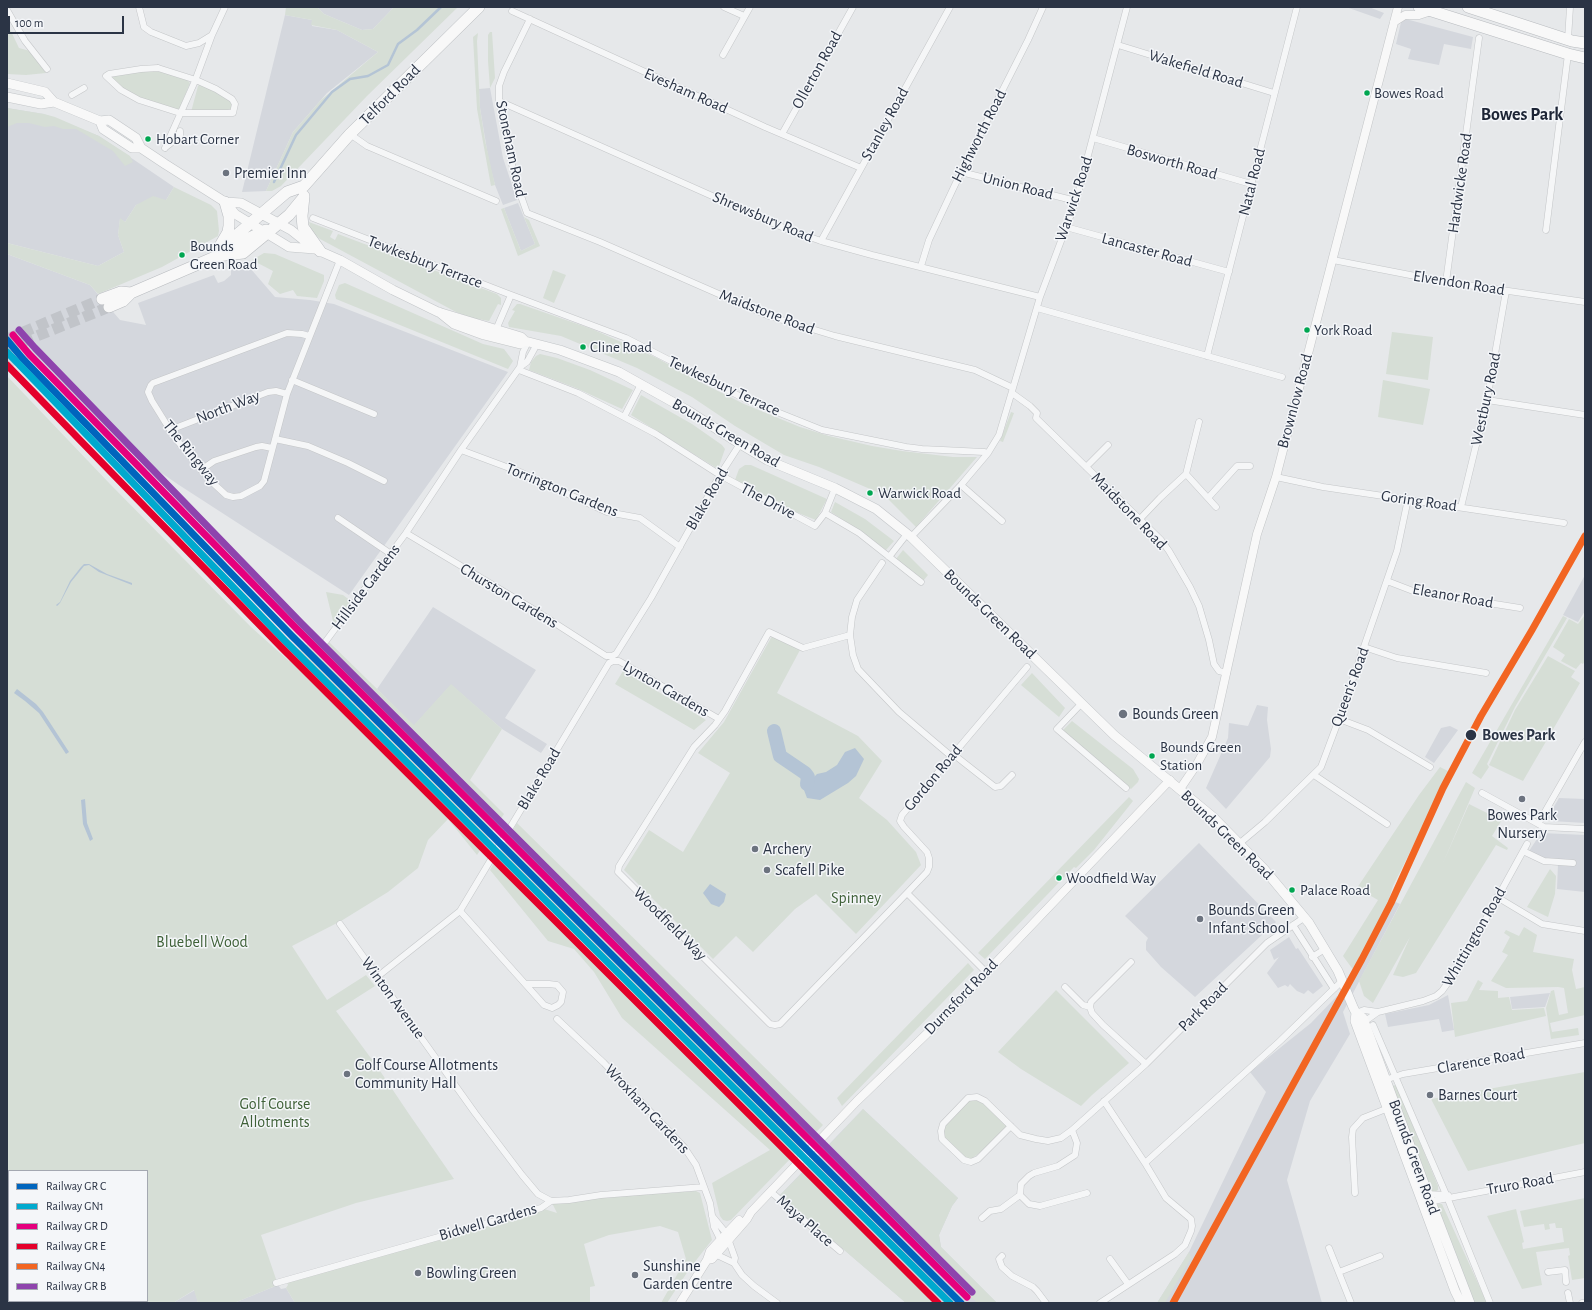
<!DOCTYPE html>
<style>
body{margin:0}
#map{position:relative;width:1592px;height:1310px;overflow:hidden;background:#e6e8ea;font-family:"Alegreya Sans",sans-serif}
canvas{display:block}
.frame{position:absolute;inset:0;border:8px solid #2b3445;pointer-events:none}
.legend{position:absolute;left:8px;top:1170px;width:140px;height:132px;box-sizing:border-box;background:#f4f6f9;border:1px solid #a4a8b1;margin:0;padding:5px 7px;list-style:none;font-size:12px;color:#2b3445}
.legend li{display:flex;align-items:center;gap:8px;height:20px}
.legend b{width:20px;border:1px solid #a4a8b1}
.scale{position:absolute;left:8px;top:16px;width:116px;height:18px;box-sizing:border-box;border:2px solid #2b3445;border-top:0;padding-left:5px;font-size:12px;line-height:14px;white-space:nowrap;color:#2b3445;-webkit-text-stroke:3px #f4f6f9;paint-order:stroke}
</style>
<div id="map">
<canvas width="1592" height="1310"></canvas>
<div class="frame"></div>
<ul class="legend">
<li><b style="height:5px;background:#0065bd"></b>Railway GR C</li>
<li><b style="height:5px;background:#00a9ce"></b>Railway GN1</li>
<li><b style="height:5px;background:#e5007d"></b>Railway GR D</li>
<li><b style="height:5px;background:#e4002b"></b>Railway GR E</li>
<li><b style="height:5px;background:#f26522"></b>Railway GN4</li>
<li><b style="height:5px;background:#8e44ad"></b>Railway GR B</li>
</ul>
<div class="scale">100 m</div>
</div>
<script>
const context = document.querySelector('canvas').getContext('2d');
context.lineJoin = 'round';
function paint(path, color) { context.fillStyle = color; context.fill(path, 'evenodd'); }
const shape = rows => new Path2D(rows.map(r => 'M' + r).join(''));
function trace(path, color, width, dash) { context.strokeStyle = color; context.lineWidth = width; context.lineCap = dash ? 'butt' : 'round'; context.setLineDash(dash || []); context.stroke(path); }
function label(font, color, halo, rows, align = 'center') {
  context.font = font + ' "Alegreya Sans",sans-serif'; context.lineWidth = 3; context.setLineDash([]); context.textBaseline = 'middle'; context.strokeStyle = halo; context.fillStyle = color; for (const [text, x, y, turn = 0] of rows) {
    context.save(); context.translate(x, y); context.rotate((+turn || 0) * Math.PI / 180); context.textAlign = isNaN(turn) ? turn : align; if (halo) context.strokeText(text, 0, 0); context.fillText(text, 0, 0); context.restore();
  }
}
const built = shape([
 [317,7,394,7,373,29,362,30,324,14],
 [1346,7,1369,7,1384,13,1380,19],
 [285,15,312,20,312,26,337,30,378,52,327,93,293,132,266,191,242,192],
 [1402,18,1473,37,1471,49,1444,44,1439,65,1408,59,1411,49,1396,44],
 [490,88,503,158,517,200,503,205,495,185,489,162,480,108,479,89],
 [7,108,44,114,99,136,174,187,166,200,136,205,125,222,120,219,118,235,124,252,98,266,7,243],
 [518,203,535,244,521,251,504,208],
 [7,254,90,285,120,320,146,325,138,303,214,275,218,283,224,281,231,275,231,270,244,261,275,297,310,300,334,304,508,372,349,595,179,485,109,437,35,356,7,369],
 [1585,575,1585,611,1578,622,1563,615],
 [433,607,536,670,505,718,547,744,541,753,502,729,451,685,414,726,377,689],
 [1257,705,1268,707,1267,720,1271,749,1270,757,1226,809,1206,788,1228,738,1229,723,1248,726],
 [1450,726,1458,730,1434,763,1425,757,1441,728],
 [1559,798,1585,799,1585,823,1551,821,1548,817],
 [1541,833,1585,835,1585,892,1557,889,1558,864,1543,862,1529,851],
 [1199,843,1276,922,1195,997,1161,967,1146,950,1146,942,1148,938,1125,916],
 [1389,899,1400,904,1343,1012,1350,1034,1310,1101,1287,1180,1322,1303,1157,1303,1189,1252,1266,1092,1250,1072,1311,1023,1337,996,1338,1000],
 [1289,937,1296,949,1298,948,1323,986,1313,994,1308,990,1304,994,1297,991,1290,984,1288,987,1285,985,1278,988,1267,973,1279,957,1274,960,1270,950],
 [1550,993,1545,1007,1512,1009,1510,997],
 [1448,995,1454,1030,1442,1032,1439,1019,1388,1027,1385,1014,1429,1005],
 [863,1109,958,1198,952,1206,939,1235,941,1247,997,1303,906,1303,780,1195],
 [278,1285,281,1289,286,1288,295,1303,234,1303],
 [195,1290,198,1303,173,1303]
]);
const green = shape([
 [286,7,317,7,324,14,362,30,373,29,394,7,458,7,367,96,281,186,272,191,266,191,293,132,321,100,378,52,337,30,311,25,312,20,285,15],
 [7,23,19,48,30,51,46,73,26,75,7,74],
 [490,32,492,32,495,78,490,88,488,61,488,35],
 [478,33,477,41,480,108,485,140,495,185,491,186,477,109,473,37],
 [165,70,187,80,190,83,178,112,132,96,108,75,117,73],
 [200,84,223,95,234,102,232,108,228,110,191,112,198,86],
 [7,108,44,114,55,117,99,136,130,156,133,162,125,166,113,151,76,129,63,129,54,126,45,127,29,123,17,123,7,127],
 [174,187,211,205,217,211,219,231,218,236,162,267,98,294,90,285,7,254,7,243,98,266,124,252,118,235,120,218,125,222,136,205,153,196,166,200],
 [504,208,521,251,535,244,524,217,529,220,540,246,518,256,501,209],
 [309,222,333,231,330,237,335,240,338,234,497,294,501,298,501,305,498,304,489,321,478,319,476,320,456,312,320,239,311,231],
 [264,253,275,254,324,275,324,281,317,298,297,296,293,290,280,294,268,284,273,271,252,260],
 [553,270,566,275,554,303,543,298],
 [345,283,483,344,504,349,513,361,508,369,336,299,335,295,339,285],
 [517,304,520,304,592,329,657,358,698,381,744,404,800,427,829,436,872,446,902,451,953,457,977,457,916,527,884,495,819,467,784,455,735,426,692,397,637,368,561,336,509,327,508,323,515,311,512,310],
 [1392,332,1433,337,1428,380,1386,374],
 [540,354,557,358,590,370,633,390,622,409,576,388,529,370,531,362,536,356],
 [7,376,110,484,251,627,289,661,315,637,329,642,414,725,451,684,502,729,470,780,504,814,477,855,448,819,428,840,418,868,388,892,341,921,292,946,327,1000,366,975,375,986,336,1011,376,1065,409,1114,454,1179,356,1203,261,1235,278,1285,234,1303,198,1303,194,1290,173,1303,7,1303],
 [9,1171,147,1171,147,1301,9,1301],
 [1383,380,1430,389,1423,425,1378,417],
 [641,395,692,424,722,445,725,449,718,469,631,415],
 [1011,412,1014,413,1003,442,1000,441],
 [745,465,751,465,827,499,816,520,793,511,735,480,739,469],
 [835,502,865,519,894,541,886,550,857,529,831,512],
 [903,550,928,575,923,581,896,559],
 [326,592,343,595,351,601,334,625],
 [1585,615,1585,661,1583,664,1581,663,1576,669,1561,661,1565,655,1553,647,1569,619,1578,624],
 [1563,616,1567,618,1515,707,1487,764,1489,767,1481,779,1472,773],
 [772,636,800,650,777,693,858,736,882,761,859,798,887,820,916,852,921,865,856,934,816,894,795,909,753,952,736,936,713,959,624,870,649,830,683,852,730,773,698,753,724,722],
 [1548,656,1575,671,1571,677,1580,683,1523,781,1489,765,1515,710],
 [623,671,706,720,694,730,615,684],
 [1032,673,1065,708,1059,717,1021,685],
 [1072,721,1133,769,1139,779,1138,782,1131,789,1062,731],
 [1440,767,1450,772,1393,886,1389,899,1354,971,1343,956,1378,900,1357,888,1419,795],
 [1466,782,1475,788,1443,863,1469,804,1495,817,1498,814,1503,818,1492,836,1508,848,1507,850,1496,845,1416,973,1403,977,1393,975,1410,937,1373,1003,1364,996,1359,981],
 [1129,797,1133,801,1094,850,1076,868,1074,867,985,959,978,953],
 [517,823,823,1125,731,1220,727,1221,723,1220,720,1216,712,1183,770,1150,622,1018,594,972,574,949,548,941,490,870],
 [1550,869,1556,876,1555,894,1548,917,1527,907],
 [1524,927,1537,935,1533,952,1574,959,1572,970,1576,989,1585,987,1585,1015,1550,1023,1552,1032,1578,1028,1579,1035,1551,1039,1546,1008,1551,991,1554,990,1559,1015,1568,1013,1564,988,1558,987,1506,988,1491,981,1508,955,1502,952,1510,937,1504,933,1506,930,1519,936],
 [968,963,974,970,842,1106,837,1098],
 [1478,980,1483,983,1479,990,1498,991,1498,998,1509,997,1512,1010,1544,1008,1546,1016,1455,1037,1451,1003,1467,1001],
 [1056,990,1129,1063,1092,1095,1081,1106,1021,1069,998,1052],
 [1585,1072,1585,1143,1468,1171,1431,1099],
 [1394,1085,1397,1087,1438,1186,1438,1190,1435,1192,1432,1192,1392,1087],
 [977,1100,984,1102,1007,1126,982,1151,971,1159,965,1158,944,1137,943,1131,945,1126,968,1101],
 [863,1109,958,1198,952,1206,939,1235,941,1247,997,1303,977,1303,931,1256,933,1253,830,1144],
 [803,1172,840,1212,938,1303,906,1303,780,1195],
 [696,1191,700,1193,712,1240,690,1268,667,1303,661,1303,686,1259,678,1232,660,1226,609,1235,584,1244,595,1286,590,1287,590,1303,295,1303,286,1288,288,1285,286,1280,541,1208,557,1213,551,1201],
 [1585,1198,1585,1278,1572,1280,1568,1256,1570,1255,1569,1248,1536,1252,1542,1285,1522,1289,1487,1216,1516,1209,1524,1242,1522,1243,1523,1249,1564,1242,1562,1228,1556,1228,1555,1223,1549,1224,1550,1229,1545,1230,1544,1224,1524,1227,1520,1211],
 [1438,1204,1442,1204,1487,1303,1474,1303,1436,1209],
 [1189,1252,1191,1258,1165,1303,1157,1303]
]);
const water = shape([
 [84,564,89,564,107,574,132,583,132,585,99,572,89,565,84,566,71,582,60,603,57,606,56,605,60,602,70,581,81,567],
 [17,689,36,704,43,712,69,752,66,754,39,713,25,701,14,693],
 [855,748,864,759,856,776,848,783,820,800,807,798,804,790,807,784,817,774,826,772,837,765,845,752],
 [85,799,87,823,93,839,90,841,83,824,81,800],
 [710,884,726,894,724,902,719,907,711,904,703,893]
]);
const stream = shape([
 [274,182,296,135,332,92,350,79,368,76,388,65,398,44,417,30,441,7]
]);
const river = shape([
 [774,731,780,756,805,773,808,777,807,784]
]);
const highwayTunnel = shape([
 [7,339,102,299],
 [7,348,109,307]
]);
const street = shape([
 [139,7,144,27,151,32,186,46,199,43,212,35,225,7],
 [724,7,744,16],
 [7,10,25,41,47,69],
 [512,11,765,127,861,168],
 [530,19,504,72,499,86,499,101,515,179,527,213,600,242,769,316,835,336,975,370,1013,388],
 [1568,39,1570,7],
 [1118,45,1274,93],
 [723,55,750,7],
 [158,68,196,80,216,89,232,99,235,104,233,113,180,113,139,100,121,90,106,76,109,74,141,69,158,68],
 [72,95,84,88],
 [499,101,784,228,821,241,872,255,1040,297],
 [350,134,367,146,496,201],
 [782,134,853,7],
 [1093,138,1251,184],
 [166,147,180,136,180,131],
 [165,148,195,81,212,35],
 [961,172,1076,201],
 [313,218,506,293,626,338,747,400,822,430,906,447,922,449,984,452,988,453],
 [1066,227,1229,272],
 [1546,230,1568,54],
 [821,241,950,7],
 [1333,260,1446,282,1585,302],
 [921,266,929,240,961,172,1028,40,1043,7],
 [1446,282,1479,38],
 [1037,308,1282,377],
 [495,332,511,295],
 [309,336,302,334,287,333,153,383,151,385,148,392,152,401,175,438,213,483,226,495,233,497,241,496,260,486,264,481,287,394,340,260],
 [1207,356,1297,7],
 [520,367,523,352,528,342],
 [519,370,578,393,624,417,656,434,720,475,815,526,825,513,835,488],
 [292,380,374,414],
 [1012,393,1030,406,1037,413,1036,418,1161,540,1169,551,1190,587,1199,606,1209,640,1214,664,1219,671,1227,673],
 [1487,400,1585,415],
 [624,417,641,384],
 [170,430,268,392,276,391,287,394],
 [275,439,308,446,348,463,384,481],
 [461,450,520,472,607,512,640,518,680,547],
 [1086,467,1108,445],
 [201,470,214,461,256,447,262,446,272,448],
 [1186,474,1216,507],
 [1276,477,1323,487,1564,523],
 [961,485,1002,521],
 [1208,498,1237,466,1250,466],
 [1461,507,1487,400,1506,291],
 [825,513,859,533,921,582],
 [338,518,391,554],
 [1139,520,1160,498,1186,474,1199,422],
 [406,533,533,609,606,656,612,656,616,654,651,598,720,475,740,444],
 [911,537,961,485,988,453,999,435,1040,297,1076,201,1127,7],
 [889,557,907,534],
 [882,563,857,600,852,617,850,635,853,655,858,669,899,712,951,756],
 [1387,581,1413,591,1520,608],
 [850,635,803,648,769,632,725,711,715,725,694,747,619,866,618,872,770,1024,775,1025,780,1024,907,893,986,972],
 [326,641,406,533,461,450,520,367,527,362,537,344],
 [1364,647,1397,658,1486,673],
 [1081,704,1057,729,1126,788],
 [1339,719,1368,730,1430,767],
 [953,754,995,787,1001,786,1012,775],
 [1314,775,1387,824],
 [1482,793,1544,827,1585,829],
 [1538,824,1585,742],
 [1240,843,1265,822,1321,767,1339,719,1397,551,1408,499],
 [1523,851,1544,861,1573,863],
 [907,893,927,872,929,867,929,858,927,852,904,827,900,821,902,815,1027,667],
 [1497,897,1542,924,1585,931],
 [460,911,544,1005,552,1008,558,1005,561,1002,563,992,557,985,549,984,526,984],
 [340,924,475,1113,522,1175,538,1194,551,1201],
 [1293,925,1334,989],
 [1312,957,1325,949],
 [1131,962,1091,1002,1090,1007,1092,1013,1103,1025,1146,1064],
 [377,977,460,911,609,663,613,661,619,661,719,719],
 [1065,987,1083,1005,1090,1007],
 [1356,1013,1364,1010,1378,1012],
 [557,1019,604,1063,684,1147,696,1165,710,1203,714,1227,722,1243],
 [1364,1022,1378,1012,1423,1001,1436,996,1442,991,1461,964,1527,844],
 [1373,1025,1445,1192,1490,1303],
 [1382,1081,1403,1074,1585,1043],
 [1011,1126,978,1159,971,1162,964,1160,942,1139,941,1131,943,1124,968,1098,977,1097,985,1101,1020,1135,1036,1139,1048,1141,1061,1138,1072,1130,1146,1064,1267,943,1305,917],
 [1072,1130,1077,1143,1075,1155,1058,1166,1034,1173,1029,1176,1021,1184,1020,1195,1029,1204,1040,1206,1087,1193],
 [1145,1163,1280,1041,1342,981],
 [771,1192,840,1251],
 [1355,1193,1352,1137,1353,1129,1363,1118,1391,1107],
 [1425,1194,1448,1195],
 [1428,1202,1585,1172],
 [712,1216,726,1233,735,1258,734,1263],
 [982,1218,990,1211,1001,1209,1020,1195],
 [1329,1248,1351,1303],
 [715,1254,734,1263,742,1275,754,1286,777,1303],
 [1002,1256,999,1259,1002,1267,1012,1276,1033,1287,1037,1291,1046,1303],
 [1110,1259,1128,1284],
 [1339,1272,1380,1256],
 [1548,1272,1565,1270,1566,1282],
 [276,1283,541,1208,551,1201,569,1200,601,1195,704,1187],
 [1568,1293,1570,1303],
 [1100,1303,1175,1254,1185,1245,1191,1231,1192,1226,1191,1219,1166,1198,1145,1163,1104,1101],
 [1582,1303,1585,1303]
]);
const secondary = shape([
 [1394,22,1405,15,1419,15,1431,11],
 [1180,789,1197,764,1212,737,1257,534,1276,477,1398,7],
 [707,1260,712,1259,747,1219,751,1212,857,1101,942,1019,1170,780],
 [680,1303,707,1260,710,1251,739,1220]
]);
const primary = shape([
 [7,83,45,92,54,102,100,121,109,120,136,138,141,148,165,164,225,202,235,214,289,247,315,249],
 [7,97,41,104,54,102],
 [100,121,103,129,132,148,141,148],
 [225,202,241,203,291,230,315,249,340,260,393,290,438,312,521,337,525,341,560,350,619,372,687,410,740,444,767,460,835,488,876,509,911,537,1114,735,1213,817,1264,869,1309,923,1338,971,1353,1007,1356,1013,1355,1021,1455,1291,1461,1303],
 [439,312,454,324,484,335,520,344,525,341],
 [1356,1013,1363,1018,1428,1194,1470,1303]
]);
const highway = shape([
 [1419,7,1568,54,1585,58],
 [1468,7,1572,41,1585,43],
 [304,196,302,216,303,227,320,251],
 [221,244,228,232,229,226,229,216,225,202],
 [233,246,266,230],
 [217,256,233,238,287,192,304,186,350,134,479,7],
 [102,299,121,292,131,293],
 [109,307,123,301,131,293,217,256,243,253,289,215,303,198]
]);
const rail1 = shape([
 [7,340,23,359,291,635,961,1303]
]);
const rail2 = shape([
 [7,352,285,641,950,1303]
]);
const rail3 = shape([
 [13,335,29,354,297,629,967,1297]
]);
const rail4 = shape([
 [7,365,280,646,938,1303]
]);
const rail5 = shape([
 [1173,1303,1362,959,1391,903,1443,788,1481,716,1532,630,1585,536]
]);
const rail6 = shape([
 [19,330,35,348,302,624,972,1292]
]);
const markers = [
 [1367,93,3.5,"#00a651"],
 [148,139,3.5,"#00a651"],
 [226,173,4,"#6c737f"],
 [182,255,3.5,"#00a651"],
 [1307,330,3.5,"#00a651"],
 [583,347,3.5,"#00a651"],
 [870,493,3.5,"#00a651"],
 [1123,714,5,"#6c737f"],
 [1471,735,6,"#2b3445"],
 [1152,756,3.5,"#00a651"],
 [1522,799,4,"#6c737f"],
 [755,849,4,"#6c737f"],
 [767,870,4,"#6c737f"],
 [1059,878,3.5,"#00a651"],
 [1292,890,3.5,"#00a651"],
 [1200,919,4,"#6c737f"],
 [347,1074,4,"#6c737f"],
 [1430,1095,4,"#6c737f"],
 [418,1273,4,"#6c737f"],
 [635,1275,4,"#6c737f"]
];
const busNames = [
 ["Bowes Road",1374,93],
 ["Hobart Corner",156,139],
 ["Bounds",190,246],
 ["Green Road",190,264],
 ["York Road",1314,330],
 ["Cline Road",590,347],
 ["Warwick Road",878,493],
 ["Bounds Green",1160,747],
 ["Station",1160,765],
 ["Woodfield Way",1066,878],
 ["Palace Road",1300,890]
];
const streetNames = [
 ["Wakefield Road",1196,69,17],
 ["Ollerton Road",817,70,-61],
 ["Evesham Road",686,91,24],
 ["Telford Road",390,95,-45],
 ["Stanley Road",885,124,-61],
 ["Highworth Road",979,136,-63],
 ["Stoneham Road",511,149,78],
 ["Bosworth Road",1172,162,16],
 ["Natal Road",1252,182,-76],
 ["Hardwicke Road",1460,183,-82],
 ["Union Road",1018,186,14],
 ["Warwick Road",1074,199,-72],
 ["Shrewsbury Road",763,217,23],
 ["Lancaster Road",1147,250,15],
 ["Tewkesbury Terrace",425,262,21],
 ["Elvendon Road",1459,283,9],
 ["Maidstone Road",767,312,21],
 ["Tewkesbury Terrace",724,386,25],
 ["Westbury Road",1486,399,-78],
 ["Brownlow Road",1295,401,-75],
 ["North Way",228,407,-21],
 ["Bounds Green Road",726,433,30],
 ["The Ringway",191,453,51],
 ["Torrington Gardens",562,490,22],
 ["Blake Road",707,499,-60],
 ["The Drive",768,501,28],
 ["Goring Road",1419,501,8],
 ["Maidstone Road",1129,511,46],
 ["Hillside Gardens",366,587,-53],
 ["Churston Gardens",509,596,31],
 ["Eleanor Road",1453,596,10],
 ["Bounds Green Road",990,614,44],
 ["Queen's Road",1350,687,-70],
 ["Lynton Gardens",666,689,30],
 ["Gordon Road",933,778,-50],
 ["Blake Road",539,779,-59],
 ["Bounds Green Road",1227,835,44],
 ["Woodfield Way",670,924,45],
 ["Whittington Road",1474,937,-60],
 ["Durnsford Road",961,997,-46],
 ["Winton Avenue",393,998,54],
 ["Park Road",1203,1007,-45],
 ["Clarence Road",1481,1061,-10],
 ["Wroxham Gardens",647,1109,47],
 ["Bounds Green Road",1414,1157,70],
 ["Truro Road",1520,1184,-10],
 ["Maya Place",805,1221,41],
 ["Bidwell Gardens",488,1222,-16]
];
const poiNames = [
 ["Premier Inn",234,173],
 ["Bounds Green",1132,714],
 ["Bowes Park",1522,815,"center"],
 ["Nursery",1522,833,"center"],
 ["Archery",763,849],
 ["Scafell Pike",775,870],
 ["Bounds Green",1208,910],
 ["Infant School",1208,928],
 ["Golf Course Allotments",355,1065],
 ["Community Hall",355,1083],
 ["Barnes Court",1438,1095],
 ["Sunshine",643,1266],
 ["Garden Centre",643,1284],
 ["Bowling Green",426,1273]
];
const stopNames = [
 ["Bowes Park",1482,735]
];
const parkNames = [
 ["Spinney",856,898],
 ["Bluebell Wood",202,942],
 ["Golf Course",275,1104],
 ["Allotments",275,1122]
];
const quarterNames = [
 ["Bowes Park",1522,115]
];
paint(built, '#d4d7dd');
paint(green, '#d6ded6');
paint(water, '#b4c4d5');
trace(stream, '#b4c4d5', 2.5);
trace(river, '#b4c4d5', 14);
trace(highwayTunnel, '#c1c4c9', 11, [11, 5.5]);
trace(street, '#c4c6c8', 7);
trace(secondary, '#c4c6c8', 9);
trace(primary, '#c2c5c8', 10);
trace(highway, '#b8bbbf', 12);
trace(street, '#f5f6f7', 6);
trace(secondary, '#f8f8f8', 8);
trace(primary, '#f8f8f8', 9);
trace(highway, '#f8f8f8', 11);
trace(rail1, '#0065bd', 7);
trace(rail2, '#00a9ce', 7);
trace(rail3, '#e5007d', 7);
trace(rail4, '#e4002b', 7);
trace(rail5, '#f26522', 7);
trace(rail6, '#8e44ad', 7);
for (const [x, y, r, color] of markers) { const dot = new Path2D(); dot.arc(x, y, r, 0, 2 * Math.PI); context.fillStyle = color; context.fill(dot); trace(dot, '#f4f6f9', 1.5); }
label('15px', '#2b3445', '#f4f6f9', busNames, 'left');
label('16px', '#2b3445', '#f4f6f9', streetNames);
label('16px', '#2b3445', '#f4f6f9', poiNames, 'left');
label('bold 16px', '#2b3445', '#f4f6f9', stopNames, 'left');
label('16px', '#3f6138', '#f4f6f9', parkNames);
label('bold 18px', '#1d2536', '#f4f6f9', quarterNames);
</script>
